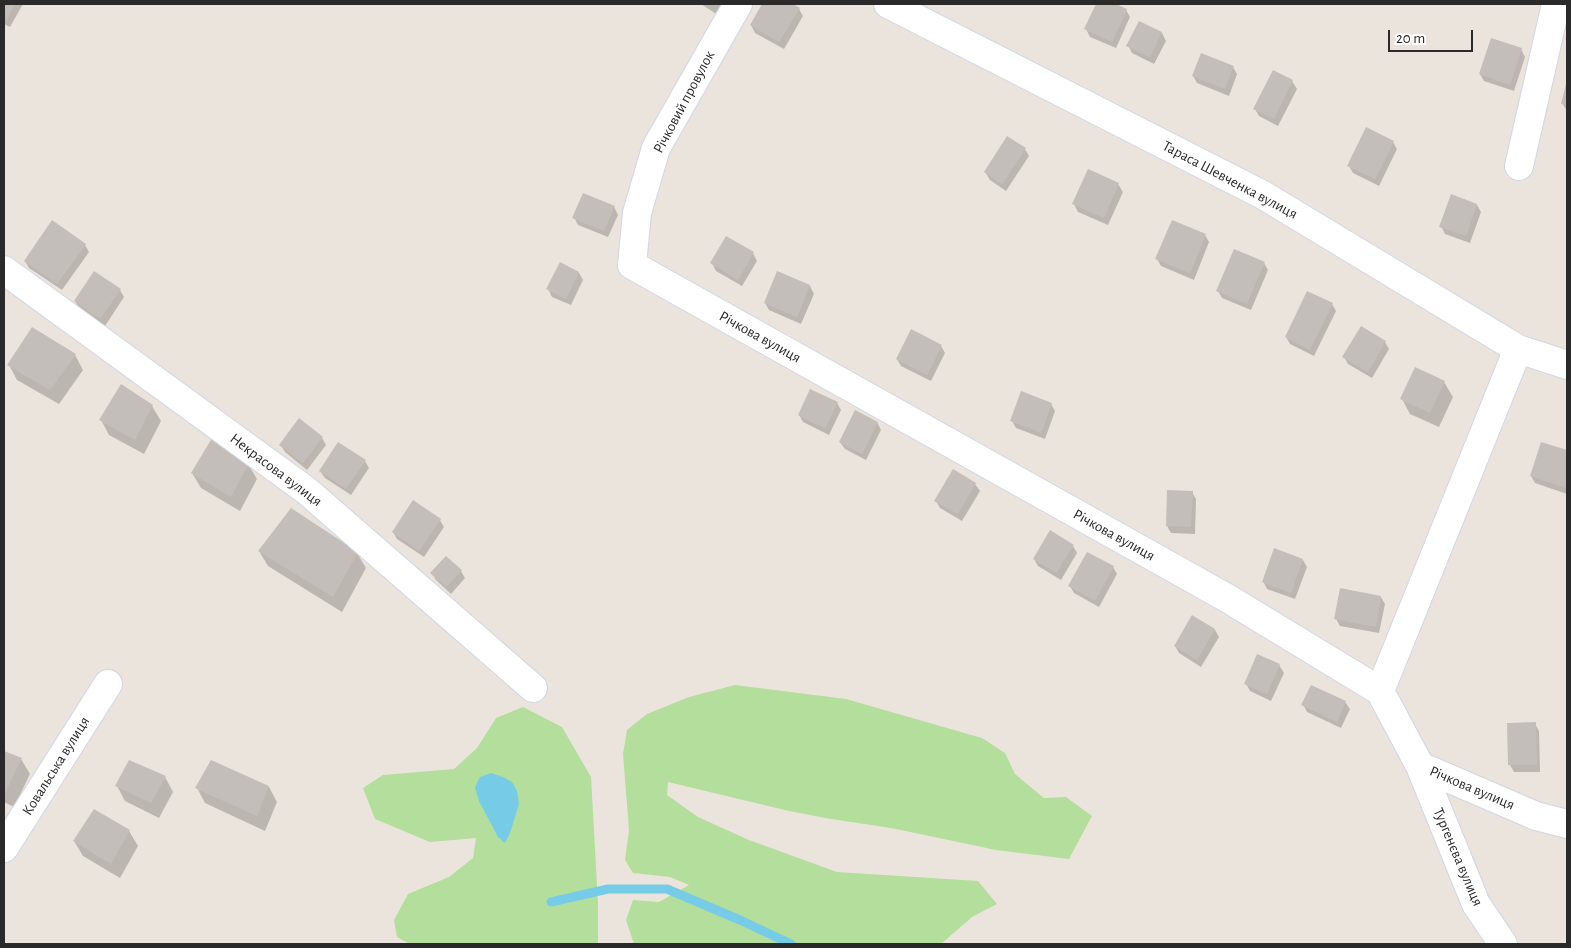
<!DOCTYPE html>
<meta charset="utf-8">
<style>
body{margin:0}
#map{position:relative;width:1571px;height:948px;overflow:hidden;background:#ebe4dc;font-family:"Alegreya Sans",sans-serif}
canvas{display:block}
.frame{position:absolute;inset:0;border:5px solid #2a2a2a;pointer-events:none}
.scale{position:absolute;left:1388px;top:30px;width:85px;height:22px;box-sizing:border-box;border:2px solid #2a2a2a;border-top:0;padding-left:6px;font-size:15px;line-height:18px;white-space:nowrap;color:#2a2a2a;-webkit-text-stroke:4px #fff;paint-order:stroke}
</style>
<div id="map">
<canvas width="1571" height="948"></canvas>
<div class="frame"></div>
<div class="scale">20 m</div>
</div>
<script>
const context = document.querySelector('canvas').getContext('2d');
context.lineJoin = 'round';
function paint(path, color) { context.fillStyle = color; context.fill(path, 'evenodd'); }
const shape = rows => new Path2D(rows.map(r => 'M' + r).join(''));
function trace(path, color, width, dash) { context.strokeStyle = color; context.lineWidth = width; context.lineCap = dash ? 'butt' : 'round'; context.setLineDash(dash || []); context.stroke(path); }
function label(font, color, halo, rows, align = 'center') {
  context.font = font + ' "Alegreya Sans",sans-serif'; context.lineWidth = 5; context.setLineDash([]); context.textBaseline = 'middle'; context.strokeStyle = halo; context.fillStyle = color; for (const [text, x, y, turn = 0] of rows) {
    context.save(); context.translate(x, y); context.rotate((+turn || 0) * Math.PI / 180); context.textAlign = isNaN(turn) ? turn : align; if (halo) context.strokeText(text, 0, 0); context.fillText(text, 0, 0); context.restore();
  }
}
const green = shape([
 [735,685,846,699,982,738,1005,753,1015,774,1044,798,1066,797,1092,816,1069,859,996,850,891,828,831,819,789,811,668,782,667,795,698,817,749,840,837,872,978,881,997,904,972,917,941,944,634,944,626,920,633,900,659,902,689,885,670,877,633,873,625,860,629,830,623,754,627,730,647,714,689,697],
 [523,707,562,727,591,777,598,903,598,944,410,944,397,937,394,920,408,894,449,877,473,858,476,838,430,842,375,819,363,788,383,775,454,769,477,748,496,718]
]);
const water = shape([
 [491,773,503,777,512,782,517,791,519,804,510,833,505,843,498,837,479,801,475,787,480,777]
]);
const shadow = shape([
 [4,4,23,4,10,27,4,24],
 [701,4,730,4,721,17],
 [764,4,790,4,799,9,803,16,784,49,755,33,751,25],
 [1097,4,1113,4,1126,10,1130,17,1116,48,1090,37,1086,29],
 [1139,22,1162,33,1166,41,1154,64,1132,53,1128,45],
 [1521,49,1525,57,1514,91,1484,81,1480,74],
 [1233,67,1237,74,1229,96,1197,83,1193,76],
 [1273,72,1292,81,1297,89,1278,126,1259,116,1255,109],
 [1567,83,1567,111,1562,103],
 [1393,142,1397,149,1379,186,1353,173,1349,166],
 [1025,149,1029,156,1006,191,990,180,985,172],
 [1088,171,1118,184,1123,192,1108,225,1078,212,1074,204],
 [1477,205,1481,212,1470,243,1445,234,1441,226],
 [614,207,618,215,608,237,578,225,574,217],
 [1205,235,1209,242,1194,280,1161,266,1157,259],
 [85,245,89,252,62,290,29,268,25,261],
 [753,253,757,261,742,286,716,271,712,263],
 [1264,263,1268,270,1251,310,1222,298,1218,291],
 [560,264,579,273,583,280,571,305,552,297,548,289],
 [777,273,810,286,814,294,801,324,769,310,765,303],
 [120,290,124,297,105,326,79,308,75,301],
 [1332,304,1336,311,1314,356,1290,344,1286,337],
 [1385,342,1389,349,1372,378,1348,364,1344,357],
 [941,346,945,353,931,381,901,366,897,359],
 [75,355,83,370,59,404,17,380,9,365],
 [1444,382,1453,397,1439,427,1410,414,1402,399],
 [837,403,841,410,829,435,803,422,799,415],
 [1051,404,1055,411,1045,439,1016,428,1012,421],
 [152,406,161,421,144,454,109,435,101,420],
 [300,420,322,438,326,445,307,470,285,452,281,445],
 [877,422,881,430,866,460,845,449,840,442],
 [1542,443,1567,452,1567,494,1535,483,1531,476],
 [365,461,369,468,351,495,325,478,320,471],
 [248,464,257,479,240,511,201,488,192,473],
 [953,471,975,484,980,491,962,521,940,508,936,501],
 [1192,492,1196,499,1195,534,1171,533,1167,526],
 [440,520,444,527,424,557,397,539,393,532],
 [1073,546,1077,553,1061,580,1038,566,1034,559],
 [259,551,357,553,366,568,342,612,268,566],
 [1303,560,1307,567,1295,599,1267,589,1263,581],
 [1113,567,1117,574,1099,607,1074,593,1070,586],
 [461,571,465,578,451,594,436,580,432,573],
 [1381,597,1385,604,1379,633,1340,626,1336,619],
 [1193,617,1215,630,1219,637,1201,667,1179,653,1175,646],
 [1279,665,1284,673,1271,701,1250,691,1246,684],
 [1345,702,1350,709,1341,728,1307,712,1303,704],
 [1509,724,1535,724,1539,731,1540,772,1514,772,1510,765],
 [4,752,21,759,30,774,14,807,4,802],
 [165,777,173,792,159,818,125,801,117,786],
 [269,787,277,802,265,831,205,803,197,788],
 [129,831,138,846,120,878,83,856,74,841]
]);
const stream = shape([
 [551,902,608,889,667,889,740,920,791,944]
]);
const building = shape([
 [4,4,15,4,6,21,4,20],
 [762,4,793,4,800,8,779,42,750,25],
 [1096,4,1116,4,1127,9,1112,42,1084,29],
 [1139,21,1162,32,1150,57,1126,46],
 [1491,38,1522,48,1510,85,1479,74],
 [1201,53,1234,66,1225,89,1192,76],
 [1273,70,1293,80,1274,119,1253,109],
 [1567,80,1567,105,1561,104],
 [1366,127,1394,141,1375,179,1347,166],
 [1007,136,1026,148,1002,184,984,172],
 [1088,169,1119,183,1104,218,1072,204],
 [583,193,615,206,604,231,572,218],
 [1451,194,1477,204,1466,236,1439,227],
 [52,220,86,244,57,284,24,261],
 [1172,220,1206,234,1190,273,1155,259],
 [726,236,754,252,738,280,710,263],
 [1234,249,1265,262,1247,304,1216,291],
 [560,262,579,272,566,299,546,289],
 [94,271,121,289,100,319,74,301],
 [777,271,810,285,797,317,764,303],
 [1307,291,1333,303,1310,350,1285,337],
 [1361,326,1386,341,1368,372,1342,357],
 [32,327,76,354,50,390,7,365],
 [911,329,942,345,927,375,896,359],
 [1415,367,1445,381,1430,413,1400,399],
 [121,384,153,405,135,440,99,420],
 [810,389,838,402,825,429,798,415],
 [1021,391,1052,403,1041,433,1010,421],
 [855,410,878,422,862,454,839,442],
 [299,418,323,437,303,463,279,445],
 [212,438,249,463,231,497,191,473],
 [338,442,366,460,346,489,319,471],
 [1541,442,1567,450,1567,483,1566,488,1530,476],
 [953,469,976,483,958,514,934,501],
 [1167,490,1193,491,1191,527,1166,526],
 [413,500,441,519,419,551,392,532],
 [291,508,358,552,333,597,258,551],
 [1050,530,1074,545,1056,573,1033,559],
 [1274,548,1303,559,1291,593,1262,582],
 [1087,552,1114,566,1095,601,1068,586],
 [446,556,462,570,446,587,430,573],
 [1340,588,1381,596,1376,627,1334,619],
 [1192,615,1215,629,1197,660,1174,646],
 [1257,654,1280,664,1267,694,1244,684],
 [1311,685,1346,701,1337,722,1301,705],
 [1536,722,1537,765,1508,765,1507,723],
 [4,751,22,758,5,793,4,792],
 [129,760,166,776,151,803,115,786],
 [211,760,269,786,257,816,195,788],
 [94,809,130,830,111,864,73,841]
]);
const minor = shape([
 [738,4,656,148,637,213,632,265,1227,598,1380,691,1420,766,1536,816,1567,824],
 [888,4,1263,195,1518,349,1567,365],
 [1519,166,1556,4],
 [4,270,307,491,533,688],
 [1380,691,1518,349],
 [1420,766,1476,904,1503,944],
 [4,848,108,684]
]);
const streetNames = [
 ["Річковий провулок",684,102,-62],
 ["Тараса Шевченка вулиця",1230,180,28],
 ["Річкова вулиця",760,337,29],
 ["Некрасова вулиця",276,470,37],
 ["Річкова вулиця",1114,535,29],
 ["Ковальська вулиця",56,766,-58],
 ["Річкова вулиця",1472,788,23],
 ["Тургенєва вулиця",1458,857,67]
];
paint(green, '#b4de9c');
paint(water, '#76cbe7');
paint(shadow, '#0003');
trace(stream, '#76cbe7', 9);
paint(building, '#c3beb9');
trace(minor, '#d2d5e2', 30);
trace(minor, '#fff', 28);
label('15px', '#2a2a2a', '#fff', streetNames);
</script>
